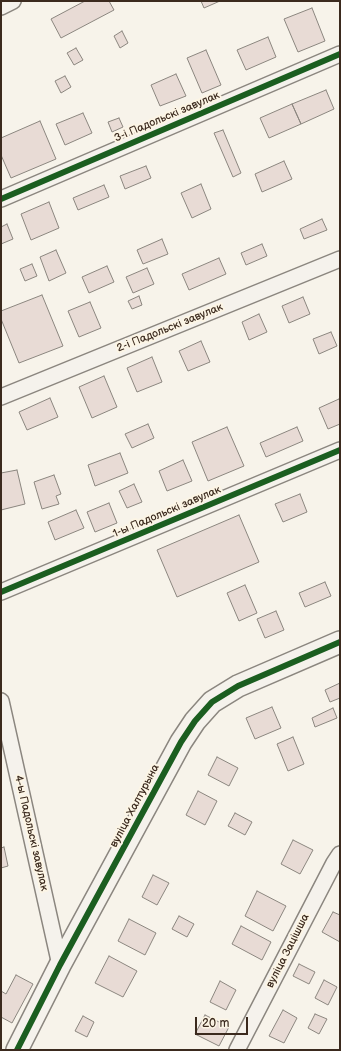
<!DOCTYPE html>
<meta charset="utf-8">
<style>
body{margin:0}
#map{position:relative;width:341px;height:1051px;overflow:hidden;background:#f7f3ea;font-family:"Balsamiq Sans",sans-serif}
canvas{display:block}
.frame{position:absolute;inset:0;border:2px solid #3b2a1e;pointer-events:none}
.scale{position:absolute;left:195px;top:1017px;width:53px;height:18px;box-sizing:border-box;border:2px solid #3b2a1e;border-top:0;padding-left:5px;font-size:12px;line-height:14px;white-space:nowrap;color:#3b2a1e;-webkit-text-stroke:3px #fcf5e5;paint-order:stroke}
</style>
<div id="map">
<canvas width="341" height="1051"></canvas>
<div class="frame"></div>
<div class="scale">20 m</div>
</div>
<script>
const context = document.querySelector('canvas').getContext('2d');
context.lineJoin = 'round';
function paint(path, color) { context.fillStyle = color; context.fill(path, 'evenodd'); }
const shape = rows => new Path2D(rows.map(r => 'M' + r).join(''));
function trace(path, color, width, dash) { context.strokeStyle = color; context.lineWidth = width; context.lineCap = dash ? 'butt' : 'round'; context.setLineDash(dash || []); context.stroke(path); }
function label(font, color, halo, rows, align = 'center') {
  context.font = font + ' "Balsamiq Sans",sans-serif'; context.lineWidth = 4; context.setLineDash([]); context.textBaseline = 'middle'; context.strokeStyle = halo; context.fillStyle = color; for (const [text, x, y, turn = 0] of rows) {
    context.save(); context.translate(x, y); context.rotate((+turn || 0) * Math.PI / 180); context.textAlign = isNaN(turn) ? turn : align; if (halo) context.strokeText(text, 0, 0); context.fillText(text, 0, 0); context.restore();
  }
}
const building = shape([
 [85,1,109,1,114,10,61,38,51,19,85,1],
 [201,1,220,1,204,8,201,1],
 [312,8,325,41,298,52,284,19,312,8],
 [122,31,128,43,120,48,114,36,122,31],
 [268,37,276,57,246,70,237,50,268,37],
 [76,48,83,60,74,65,67,53,76,48],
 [206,50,221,85,202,93,187,58,206,50],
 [176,74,186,96,160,106,151,85,176,74],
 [65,76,71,87,61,93,55,81,65,76],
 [326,90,334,109,301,124,292,104,326,90],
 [292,104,301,124,269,138,260,118,292,104],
 [83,113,92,133,65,145,56,124,83,113],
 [119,118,123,127,112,132,108,122,119,118],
 [40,121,56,159,11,178,1,155,1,138,40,121],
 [223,130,241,173,233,177,214,133,223,130],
 [284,161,292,179,262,192,255,174,284,161],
 [146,166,151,178,125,189,120,176,146,166],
 [201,184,211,209,192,218,181,193,201,184],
 [104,185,109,197,78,210,73,198,104,185],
 [49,202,59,228,31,240,21,214,49,202],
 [322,219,327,230,304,239,300,229,322,219],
 [7,224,13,239,1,244,1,227,7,224],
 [162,239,168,254,143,264,137,250,162,239],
 [262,244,267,256,246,265,241,253,262,244],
 [56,250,66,273,49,281,40,257,56,250],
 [219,258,226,274,189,290,182,274,219,258],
 [32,264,37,276,25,281,20,269,32,264],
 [107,266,114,282,89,293,82,277,107,266],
 [147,268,154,284,133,293,126,277,147,268],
 [42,295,63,346,19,363,1,319,1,311,42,295],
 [139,296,142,305,132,309,128,301,139,296],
 [303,297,310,314,289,323,282,306,303,297],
 [90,302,101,328,79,337,68,311,90,302],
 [259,314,267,332,249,340,242,322,259,314],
 [331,332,337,346,319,354,313,339,331,332],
 [201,341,210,362,188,371,179,351,201,341],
 [152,357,162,382,137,392,127,368,152,357],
 [104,376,117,407,92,418,79,387,104,376],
 [50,398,58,417,27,430,19,412,50,398],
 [339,399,340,402,340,424,328,429,319,408,339,399],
 [148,424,154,438,132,448,125,434,148,424],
 [227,427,244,466,208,481,192,442,227,427],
 [297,427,303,441,266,457,260,443,297,427],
 [120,453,128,473,95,486,88,465,120,453],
 [183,460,192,481,167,491,159,471,183,460],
 [17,470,25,504,1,510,1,473,17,470],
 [54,475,61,494,56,496,59,504,42,509,34,482,54,475],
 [134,484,142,502,127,508,119,491,134,484],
 [300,494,307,512,283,522,275,504,300,494],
 [109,503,117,523,95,532,87,512,109,503],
 [76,510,84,528,55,540,48,522,76,510],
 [239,515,259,562,177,597,157,550,239,515],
 [325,582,331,596,305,607,299,593,325,582],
 [245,585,257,613,239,621,227,593,245,585],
 [276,611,284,630,265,638,257,619,276,611],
 [340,683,340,698,330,702,325,690,340,683],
 [272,707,281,728,255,739,246,718,272,707],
 [333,708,337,718,315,727,312,718,333,708],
 [293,737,304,764,288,771,277,744,293,737],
 [217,757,238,768,229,786,208,775,217,757],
 [198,791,217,801,205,825,186,815,198,791],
 [235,813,252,822,245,835,228,826,235,813],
 [293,840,313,850,300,874,281,864,293,840],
 [4,847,8,866,1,868,1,848,4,847],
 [153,875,169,883,157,905,142,897,153,875],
 [257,891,286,906,273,931,245,916,257,891],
 [333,912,340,915,340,942,322,932,333,912],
 [179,916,194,924,187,937,172,929,179,916],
 [129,919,156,933,145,955,118,941,129,919],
 [241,926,271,942,262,960,232,944,241,926],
 [109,956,137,971,123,997,95,983,109,956],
 [299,964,315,972,309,984,293,976,299,964],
 [16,975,33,984,12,1023,1,1017,1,991,6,994,16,975],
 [324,980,337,987,328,1005,315,998,324,980],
 [220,981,236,990,226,1010,210,1002,220,981],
 [283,1010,297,1018,284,1043,269,1036,283,1010],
 [315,1014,327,1019,319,1034,308,1028,315,1014],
 [205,1015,229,1027,219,1046,195,1034,205,1015],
 [83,1016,94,1022,87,1037,75,1031,83,1016]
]);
const street = shape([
 [1,7,13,1],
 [1,199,340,54],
 [1,397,340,259],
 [1,592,340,450],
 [1,701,60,965],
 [237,1050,334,863,340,854]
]);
const secondary = shape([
 [17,1050,60,965,181,742,195,721,212,702,238,686,340,642]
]);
const cycleway = shape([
 [1,199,340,54],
 [1,592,340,450],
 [17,1050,60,965,181,742,195,721,212,702,238,686,340,642]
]);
const streetNames = [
 ["3-і Падольскі завулак",167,117,-23],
 ["2-і Падольскі завулак",170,328,-22],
 ["1-ы Падольскі завулак",167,512,-23],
 ["вуліца Халтурына",135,806,-62],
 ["4-ы Падольскі завулак",31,833,77],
 ["вуліца Зацішша",288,951,-63]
];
paint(building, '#e8dbd5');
trace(building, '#8b867f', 1);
trace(street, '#8b867f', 18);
trace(secondary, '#8b867f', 24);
trace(street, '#f5f2ec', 15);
trace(secondary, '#f5f2ec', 21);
trace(cycleway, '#1b5e20', 6);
label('11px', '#3b2a1e', '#fcf5e5', streetNames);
</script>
